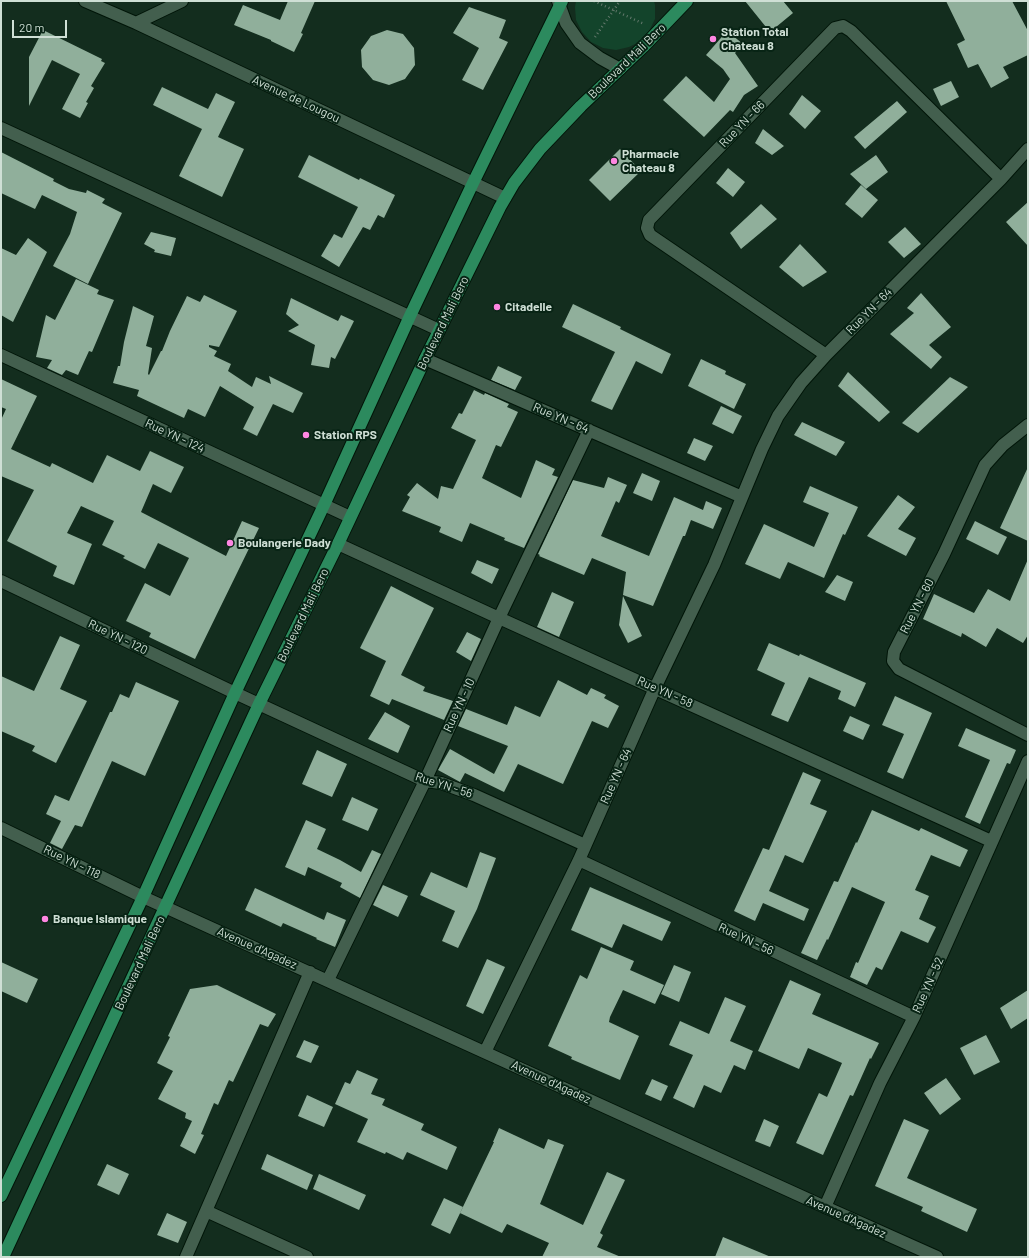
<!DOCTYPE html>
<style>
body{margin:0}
#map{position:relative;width:1029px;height:1258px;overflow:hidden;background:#132d1e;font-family:Barlow,sans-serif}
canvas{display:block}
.frame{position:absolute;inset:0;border:2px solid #cfdfd5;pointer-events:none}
.scale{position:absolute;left:12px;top:20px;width:55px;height:18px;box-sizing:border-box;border:2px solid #cfdfd5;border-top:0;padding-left:5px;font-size:12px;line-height:14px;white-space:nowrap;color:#cfdfd5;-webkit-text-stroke:3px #082415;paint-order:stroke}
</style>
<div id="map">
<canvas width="1029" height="1258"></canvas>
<div class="frame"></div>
<div class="scale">20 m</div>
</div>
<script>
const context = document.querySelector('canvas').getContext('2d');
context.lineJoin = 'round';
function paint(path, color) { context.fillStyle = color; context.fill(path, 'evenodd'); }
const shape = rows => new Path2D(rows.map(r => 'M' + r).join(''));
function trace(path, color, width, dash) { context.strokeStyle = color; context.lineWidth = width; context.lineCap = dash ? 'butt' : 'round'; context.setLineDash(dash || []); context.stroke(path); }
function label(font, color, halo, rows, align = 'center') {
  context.font = font + ' Barlow,sans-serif'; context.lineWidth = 4; context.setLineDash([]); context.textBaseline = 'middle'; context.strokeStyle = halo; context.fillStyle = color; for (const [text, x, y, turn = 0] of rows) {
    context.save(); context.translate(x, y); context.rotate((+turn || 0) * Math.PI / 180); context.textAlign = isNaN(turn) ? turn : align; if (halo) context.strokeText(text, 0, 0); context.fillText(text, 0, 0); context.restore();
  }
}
const green = shape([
 [576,1,654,1,655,5,655,19,649,31,641,41,629,47,616,50,603,48,591,42,582,32,576,20,575,7]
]);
const building = shape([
 [288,1,315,1,301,33,303,34,294,52,271,41,271,40,234,25,243,5,280,20],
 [745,1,783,1,793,13,770,32],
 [946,1,1012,1,1028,31,1028,55,1003,67,1009,78,991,88,978,64,968,68,957,44,965,40],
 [469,7,506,20,499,38,508,42,483,90,462,80,479,48,453,33],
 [43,30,102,59,101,61,105,63,91,86,94,88,86,102,88,103,80,118,62,109,80,74,52,60,29,106,29,57],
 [387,30,403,34,414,48,415,65,405,79,389,85,373,80,362,67,361,50,371,36],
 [727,31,743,44,735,53,758,86,744,95,733,112,730,110,704,137,663,100,686,76,714,102,730,79,723,69,706,55],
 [951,81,959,97,941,106,933,89],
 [162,87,208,109,216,93,235,102,218,137,244,149,222,197,179,176,202,129,153,105],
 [802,95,821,111,805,129,789,114],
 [897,101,907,112,865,149,854,137],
 [763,129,784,146,772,155,755,143],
 [620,149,641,171,610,201,589,180],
 [1,152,54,179,53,181,69,189,86,193,87,190,105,199,102,203,122,213,88,284,53,266,70,234,77,212,42,195,35,209,1,193],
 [309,155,359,180,360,178,395,195,384,218,378,215,370,230,363,227,339,267,321,256,334,234,342,238,358,207,298,177],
 [876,155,888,172,866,189,850,174],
 [728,168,745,182,733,197,716,183],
 [861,185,878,200,862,218,845,204],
 [1028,202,1028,246,1006,222],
 [761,204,777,219,741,249,730,233],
 [905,227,921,244,904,258,888,242],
 [151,232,176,238,171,256,154,252,155,250,144,244],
 [28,238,47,252,13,322,1,315,1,248,16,255],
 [800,244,827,272,803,287,779,267],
 [76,279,99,290,97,294,114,300,92,352,89,351,78,375,66,370,62,375,47,368,52,360,36,357,46,315,55,320],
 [921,293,951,327,929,345,942,357,931,369,890,334,914,313,907,308],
 [204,295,237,311,219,347,209,345,209,347,217,351,214,356,231,364,228,371,252,387,256,377,271,384,269,376,303,393,293,413,273,404,257,436,243,429,254,407,220,386,205,417,188,409,184,418,137,396,139,390,113,383,118,366,120,366,124,342,133,306,154,316,146,346,152,348,148,374,149,375,161,351,162,351,170,331,187,296,200,302],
 [291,298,338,321,341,315,354,321,335,359,331,357,329,368,311,365,315,345,288,331,299,325,286,314],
 [573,304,621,327,620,329,671,354,662,374,636,361,612,410,591,401,615,352,562,327],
 [701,359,726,371,725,374,746,384,734,409,688,386],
 [498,366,522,377,515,390,491,380],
 [848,372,890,412,879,422,838,386],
 [950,377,968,387,918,433,902,423],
 [1,379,37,396,11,449,50,467,52,463,93,483,107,455,140,471,150,451,184,467,171,493,153,484,141,512,226,556,242,521,259,528,195,659,149,637,151,633,126,621,145,583,170,596,189,558,158,543,145,569,123,558,125,556,102,545,114,521,81,506,67,533,92,544,74,585,53,576,57,566,7,541,34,490,1,476,1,420,6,409,1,407],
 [474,390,484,395,485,393,509,404,507,407,518,412,501,447,496,445,482,478,521,498,536,460,555,469,552,475,558,477,524,548,504,540,505,538,470,523,462,542,439,532,441,527,402,511,410,497,407,495,417,483,438,499,441,486,453,489,476,440,451,428,459,413,462,414],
 [721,406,742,416,733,434,712,424],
 [802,422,845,442,836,456,794,435],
 [694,438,713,446,705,461,687,453],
 [1028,467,1028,541,1000,528],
 [642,473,660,481,652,501,633,493],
 [608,477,627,485,619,503,616,501,601,536,649,556,674,497,703,510,706,501,722,508,713,529,691,520,685,536,683,536,653,606,623,595,626,572,592,558,584,575,539,556,540,555,538,554,573,480,604,488],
 [810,486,858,507,845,535,843,534,824,578,788,562,780,579,745,564,764,524,814,547,829,513,803,502],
 [898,495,915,507,898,529,916,538,906,556,867,536],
 [975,521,1007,537,998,555,966,539],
 [1028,559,1028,635,1023,643,997,628,986,647,962,633,961,637,923,619,934,594,974,613,988,589,1010,601],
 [477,560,499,569,492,584,471,573],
 [837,575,853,582,845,601,825,592],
 [391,586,434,608,401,675,425,687,423,691,453,701,444,720,392,699,389,705,370,696,386,661,360,648],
 [552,592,574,602,559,637,537,627],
 [623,596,642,636,628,643,619,625],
 [467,632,481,639,471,661,456,652],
 [60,636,80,645,60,689,87,701,56,763,32,751,35,746,1,731,1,676,34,691],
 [769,643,799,656,800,654,866,683,855,707,838,699,841,691,809,677,788,722,771,715,785,683,757,670],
 [558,680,587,695,591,688,606,695,604,698,619,706,608,728,592,721,563,784,518,764,504,792,465,773,460,782,438,770,450,749,494,774,508,746,458,726,466,709,507,725,515,706,540,717],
 [136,682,179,701,145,776,112,761,82,827,75,825,62,849,50,843,61,821,46,814,55,795,69,801,110,712,112,712,120,694,129,698],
 [895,696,932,713,903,779,887,772,904,734,882,725],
 [385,712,410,726,398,753,368,739],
 [850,716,870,725,863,740,843,731],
 [966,728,1016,750,1010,764,1007,763,980,824,965,817,990,760,958,746],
 [317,750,347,764,332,797,302,784],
 [803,772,821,780,810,804,827,811,803,863,785,855,769,891,809,909,804,921,763,903,755,921,734,911,763,848,769,850],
 [352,797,378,809,368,831,342,820],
 [872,810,919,831,921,828,968,850,960,867,931,855,915,890,929,896,919,919,936,927,928,943,901,931,882,970,876,967,867,985,850,977,856,962,858,963,885,902,852,887,828,940,827,939,817,960,801,953,834,881,838,882,856,842,857,843],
 [306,820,326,829,317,849,340,860,361,872,372,850,381,854,360,898,340,887,342,883,308,867,305,876,285,867],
 [480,852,496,858,477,909,458,948,442,941,455,911,420,895,431,872,467,888],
 [383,885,408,896,398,917,373,905],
 [590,887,671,922,662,941,623,924,612,948,571,930],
 [255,888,324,920,327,912,346,920,335,947,316,939,317,938,283,923,281,927,245,910],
 [601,947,634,961,630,970,664,985,655,1004,623,990,610,1017,609,1022,639,1036,620,1080,571,1059,572,1057,548,1046,580,975,587,979],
 [487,959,505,967,483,1014,466,1006],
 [1,962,38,979,27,1003,1,991],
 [674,965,691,972,679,1002,661,994],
 [790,980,821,994,812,1014,879,1043,871,1059,870,1058,853,1096,850,1095,823,1155,796,1143,819,1093,827,1097,842,1063,808,1048,799,1069,758,1051],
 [217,985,276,1014,268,1027,260,1024,233,1082,229,1080,218,1105,214,1103,201,1134,204,1135,195,1154,180,1146,192,1121,185,1118,186,1113,158,1099,173,1071,157,1063,170,1037,168,1036,190,989],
 [1028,990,1028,1018,1011,1029,1000,1008],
 [725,997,746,1006,730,1041,753,1051,745,1070,734,1065,721,1093,704,1085,694,1108,673,1098,693,1055,669,1045,680,1021,709,1034],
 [986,1035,1000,1062,974,1075,960,1048],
 [304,1040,319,1046,311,1063,296,1057],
 [357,1070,378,1079,371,1094,385,1099,382,1105,424,1124,421,1130,457,1147,447,1170,407,1152,403,1160,386,1152,385,1154,357,1142,368,1119,335,1104,345,1082,350,1084],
 [946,1078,961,1099,940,1115,924,1093],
 [652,1079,668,1086,661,1101,645,1094],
 [307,1095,333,1107,324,1127,298,1116],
 [764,1119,779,1126,770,1147,755,1141],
 [904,1119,929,1130,907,1178,977,1209,967,1232,921,1211,923,1207,875,1186],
 [499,1128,544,1149,548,1139,564,1145,540,1204,583,1225,607,1172,625,1180,600,1233,603,1235,597,1247,621,1257,542,1257,549,1243,507,1224,502,1233,460,1213,494,1142,493,1142],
 [267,1154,313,1175,307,1190,261,1169],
 [107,1164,129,1174,119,1195,97,1185],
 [319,1174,366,1195,359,1210,313,1189],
 [444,1198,463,1207,450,1234,431,1225],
 [167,1213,187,1222,178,1243,157,1235],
 [723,1237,771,1257,715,1257]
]);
const path = shape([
 [594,1,644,24],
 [595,37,620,1]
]);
const minor = shape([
 [85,1,136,23,505,198],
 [558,1,566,23,580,43,600,58,620,69],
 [136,23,182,1],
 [1,128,439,330],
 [1,355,350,517],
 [826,355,650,235,647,228,649,220,835,28,843,26,851,31,1001,179],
 [425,359,742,497],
 [1028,425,1003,445,985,465,944,554,894,652,893,661,899,669,1028,735],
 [338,544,499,618,991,841],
 [1,581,235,693,425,781,441,783,474,795,585,845],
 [1,828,143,897,825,1207,937,1257],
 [579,860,914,1017],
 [328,980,425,781,499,618,589,430],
 [485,1052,579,860,655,688,714,565,762,449,778,416,801,383,826,355,1001,179,1028,149],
 [825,1207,880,1083,914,1017,1028,761],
 [206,1211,307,1257],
 [186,1257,310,972]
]);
const major = shape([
 [1,1196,143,897,235,693,324,505,410,316,473,183,562,1],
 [3,1257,259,704,338,544,425,359,500,207,514,183,540,149,581,106,643,47,687,1]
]);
const markers = [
 [713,39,4,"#fe86e1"],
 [614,161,4,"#fe86e1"],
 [497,307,4,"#fe86e1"],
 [306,435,4,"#fe86e1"],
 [230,543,4,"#fe86e1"],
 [45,919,4,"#fe86e1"]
];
const poiNames = [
 ["Station Total",721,32],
 ["Chateau 8",721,46],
 ["Pharmacie",622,154],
 ["Chateau 8",622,168],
 ["Citadelle",505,307],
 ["Station RPS",314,435],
 ["Boulangerie Dady",238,543],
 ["Banque Islamique",53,919]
];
const streetNames = [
 ["Boulevard Mali Bero",627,61,-44],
 ["Avenue de Lougou",296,99,25],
 ["Rue YN - 66",742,124,-46],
 ["Rue YN - 64",869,311,-45],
 ["Boulevard Mali Bero",443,323,-64],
 ["Rue YN - 64",561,418,23],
 ["Rue YN - 124",175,436,25],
 ["Rue YN - 60",917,606,-63],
 ["Boulevard Mali Bero",303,615,-64],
 ["Rue YN - 120",118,637,26],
 ["Rue YN - 58",665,692,24],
 ["Rue YN - 10",459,705,-65],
 ["Rue YN - 64",616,776,-66],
 ["Rue YN - 56",444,785,18],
 ["Rue YN - 118",72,862,26],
 ["Rue YN - 56",746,939,25],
 ["Avenue d'Agadez",257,948,24],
 ["Boulevard Mali Bero",140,963,-65],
 ["Rue YN - 52",928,985,-66],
 ["Avenue d'Agadez",551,1082,25],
 ["Avenue d'Agadez",846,1217,24]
];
paint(green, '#13442b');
paint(building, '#90af9b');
trace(minor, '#001508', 14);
trace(major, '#001508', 14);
trace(path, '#63796c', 2.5, [1, 3]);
trace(minor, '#435f4e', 12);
trace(major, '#2c8a5e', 12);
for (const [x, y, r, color] of markers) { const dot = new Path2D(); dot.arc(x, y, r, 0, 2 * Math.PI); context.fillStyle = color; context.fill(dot); trace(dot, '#082415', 1.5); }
label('bold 12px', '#cfdfd5', '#082415', poiNames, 'left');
label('12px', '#cfdfd5', '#082415', streetNames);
</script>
